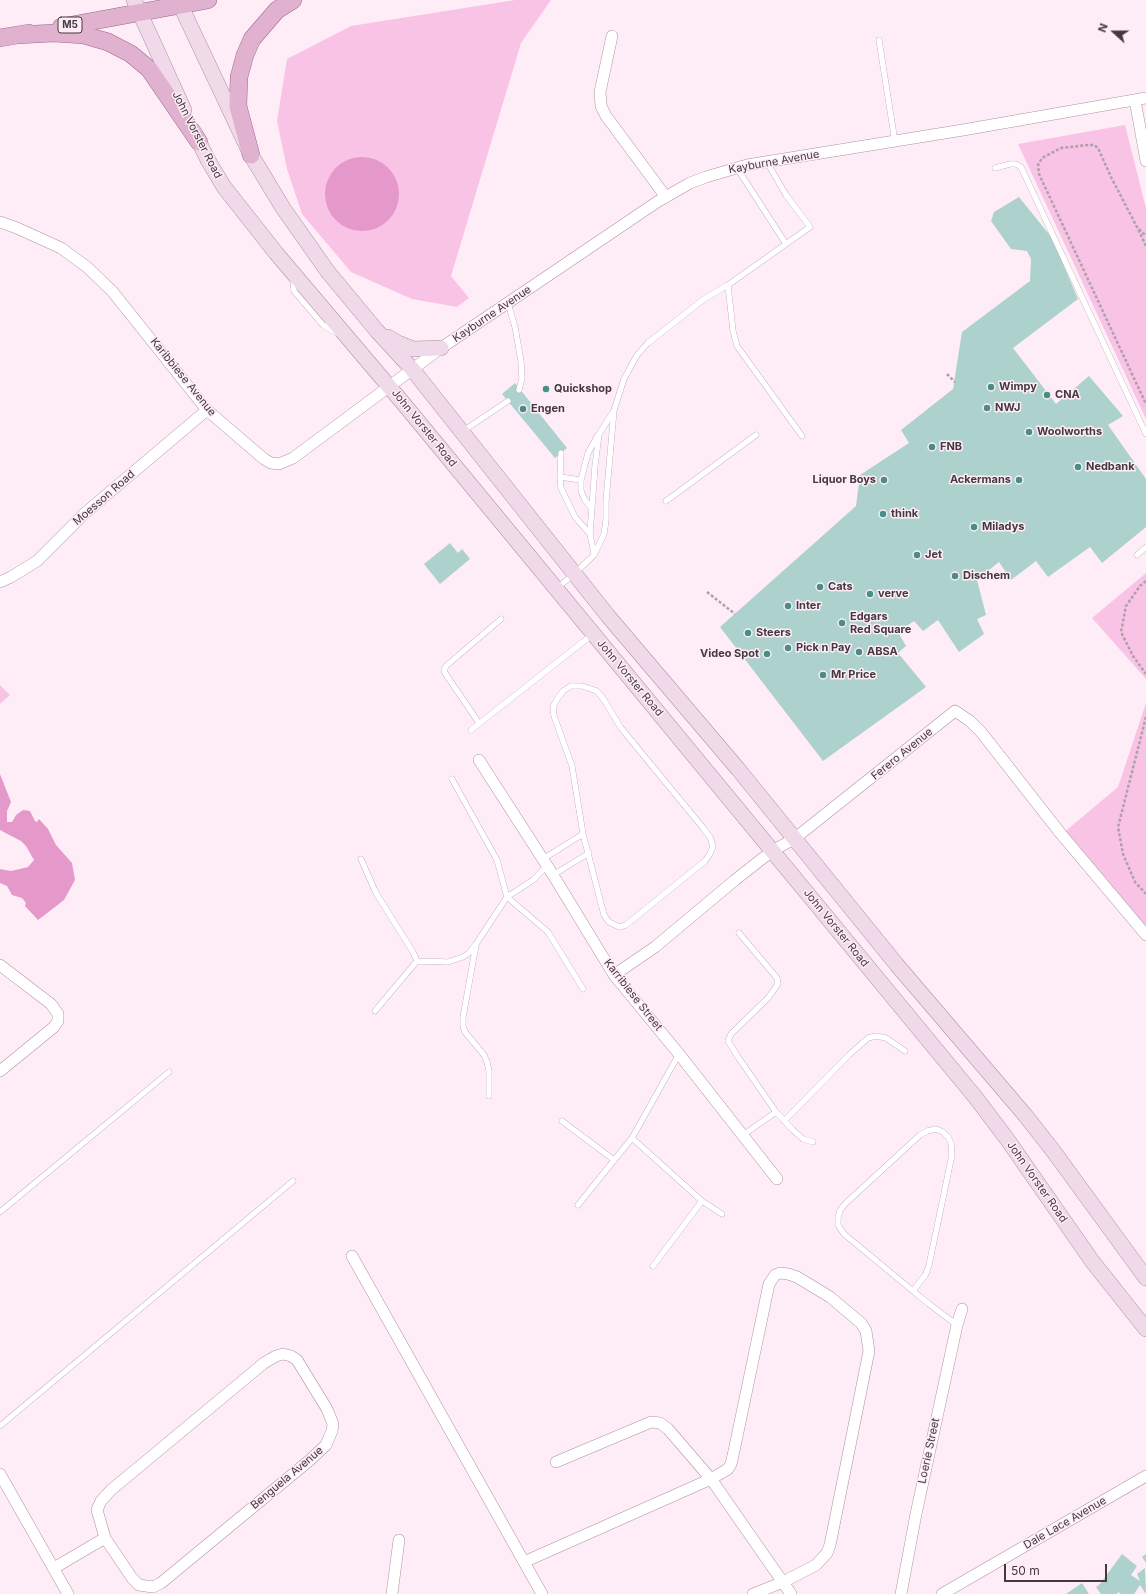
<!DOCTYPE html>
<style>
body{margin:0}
#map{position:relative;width:1146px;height:1594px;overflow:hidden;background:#feedf7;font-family:Inter,sans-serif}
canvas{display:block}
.north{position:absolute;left:1094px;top:12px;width:40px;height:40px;-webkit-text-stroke:3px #feedf7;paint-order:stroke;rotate:291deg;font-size:11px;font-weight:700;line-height:16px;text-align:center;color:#44393f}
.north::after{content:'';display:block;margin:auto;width:14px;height:18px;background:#44393f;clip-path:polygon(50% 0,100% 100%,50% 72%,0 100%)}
.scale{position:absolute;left:1004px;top:1564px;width:103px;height:18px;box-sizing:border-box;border:2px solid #44393f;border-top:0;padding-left:5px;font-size:12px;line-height:14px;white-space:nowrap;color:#44393f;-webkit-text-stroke:3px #feedf7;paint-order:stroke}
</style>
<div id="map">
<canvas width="1146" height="1594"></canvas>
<div class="north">N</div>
<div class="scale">50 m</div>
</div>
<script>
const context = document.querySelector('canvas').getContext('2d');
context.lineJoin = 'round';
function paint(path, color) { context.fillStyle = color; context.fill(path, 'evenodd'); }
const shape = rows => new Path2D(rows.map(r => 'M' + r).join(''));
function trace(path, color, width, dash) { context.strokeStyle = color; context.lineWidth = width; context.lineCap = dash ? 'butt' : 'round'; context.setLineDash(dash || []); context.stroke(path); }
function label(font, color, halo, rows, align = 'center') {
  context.font = font + ' Inter,sans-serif'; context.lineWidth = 3; context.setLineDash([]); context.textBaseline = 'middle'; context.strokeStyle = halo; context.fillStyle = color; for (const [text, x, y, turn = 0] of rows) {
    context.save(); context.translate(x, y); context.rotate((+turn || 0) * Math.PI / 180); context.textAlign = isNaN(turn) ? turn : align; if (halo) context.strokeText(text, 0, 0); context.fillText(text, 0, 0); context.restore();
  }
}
const green = shape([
 [515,0,551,0,521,43,451,276,469,298,457,307,412,299,351,272,302,214,287,169,277,121,287,59,351,26],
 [1125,125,1146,208,1146,419,1018,144],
 [1146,573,1146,679,1092,618],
 [0,685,10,695,0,704],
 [1146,703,1146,934,1062,834,1118,787]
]);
const water = shape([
 '325 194a37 37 0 1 1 74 0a37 37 0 1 1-74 0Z',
 [0,774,11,802,7,811,7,822,12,822,16,815,23,810,30,811,35,821,37,822,39,819,48,829,56,845,72,863,75,880,64,900,38,920,25,906,26,903,22,898,12,895,7,886,0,883,0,869,11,871,24,868,28,867,34,860,26,846,21,841,0,830]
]);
const building = shape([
 [1019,197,1052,238,1078,299,1013,348,1056,404,1089,376,1123,416,1108,425,1146,479,1146,527,1102,563,1090,547,1048,577,1036,561,1011,580,999,562,977,580,986,615,977,619,984,634,959,652,938,620,923,631,914,621,898,632,906,646,898,653,926,687,823,761,720,627,856,506,860,475,909,443,901,430,953,389,962,332,1030,281,1031,259,1027,251,1011,249,991,221,994,212],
 [515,383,567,448,555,458,502,394],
 [450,543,458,553,462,549,470,559,440,584,424,564],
 [1122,1554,1137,1566,1131,1575,1140,1581,1137,1574,1145,1568,1146,1594,1140,1585,1134,1594,1121,1594,1118,1592,1117,1594,1101,1594,1096,1587,1100,1584],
 [1146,1554,1146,1563,1142,1557],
 [1082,1583,1089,1594,1066,1594]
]);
const path = shape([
 [1139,229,1146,236],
 [1146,246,1138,229,1111,177,1098,148,1094,145,1088,145,1061,148,1042,158,1038,165,1039,174,1146,404],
 [947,374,955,382],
 [1146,581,1140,586,1126,606,1121,632,1133,656,1146,674],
 [707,592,735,614],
 [1146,717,1118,827,1123,854,1135,882,1146,894]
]);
const lane = shape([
 [879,40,895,142],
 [737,168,786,244],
 [995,168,1010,164,1016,164,1021,167,1146,434],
 [293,279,294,291,323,325,337,333],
 [728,285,733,331,737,346,802,436],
 [508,303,515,327,521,361,522,378,519,390],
 [463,431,508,401],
 [561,453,560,477,561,488,575,517,590,534],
 [560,477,581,480],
 [666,501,756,435],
 [591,508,585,500,581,491,581,480,588,453,598,435],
 [594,554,590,534,595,466,599,434,613,412],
 [1137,555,1146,547],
 [557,588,575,573,594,555,604,534,606,520,606,501,614,410,624,379,637,355,648,343,704,299,728,285,810,227,786,195,767,162],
 [571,686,582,686,597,691,604,700,621,728,704,829,710,837,713,846,710,854,705,861,626,925,619,927,609,922,604,915,583,834,572,766,554,716,553,707,557,699,563,691,571,686],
 [479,723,445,673,444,670,446,666,501,619],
 [471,730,593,634],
 [452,779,497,860,507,897,548,932,583,989],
 [361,859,376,893,413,952,417,961,375,1011],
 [543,859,583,834],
 [553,875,589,853],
 [739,933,777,978,778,984,768,998,731,1034,728,1041,738,1057,776,1112,793,1130,803,1139,813,1142],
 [476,945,463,1017,463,1026,465,1032,484,1055,487,1062,489,1071,489,1096],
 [417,961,448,962,463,957,469,953,476,944,507,897,533,880,547,866],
 [562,1121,614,1160],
 [784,1121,849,1055,868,1038,876,1036,886,1038,905,1051],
 [743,1135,776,1112],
 [632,1138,702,1201,722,1214],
 [578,1205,632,1138,679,1054],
 [0,1212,169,1072],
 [653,1266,702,1201],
 [913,1291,926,1274,929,1265,952,1155,951,1143,948,1137,943,1132,936,1129,927,1131,920,1135,846,1203,840,1210,838,1218,838,1225,844,1234,913,1291,929,1304,957,1325],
 [0,1426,293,1181]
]);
const street = shape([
 [612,36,600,92,601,106,606,116,666,197],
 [1135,100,1146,161],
 [0,222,17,228,61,248,87,267,112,291,207,410,264,459,271,463,279,464,293,458,441,348,657,202,690,183,706,177,747,165,963,130,1146,98],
 [0,582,11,577,37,561,85,513,207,410],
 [479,760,553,875,614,975,679,1054,777,1179],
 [0,965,51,1004,58,1014,58,1021,54,1027,0,1071],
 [614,975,655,947,735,880,772,851,794,839,955,711,970,721,981,732,1061,834,1146,935],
 [352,1256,542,1594],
 [556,1462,651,1422,660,1423,668,1429,711,1479,791,1594],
 [0,1474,68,1594],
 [524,1562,711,1479,728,1469,731,1464,734,1451,769,1284,775,1275,780,1273,788,1274,797,1277,830,1297,861,1323,866,1331,869,1351,830,1545,827,1553,816,1565,783,1582,753,1594],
 [54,1568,105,1538,132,1578,139,1585,153,1587,161,1583,310,1460,326,1445,332,1431,333,1424,327,1409,297,1360,291,1356,283,1354,276,1356,264,1363,111,1490,101,1501,97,1510,105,1538],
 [392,1594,399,1540],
 [901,1594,916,1514,957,1325,962,1309],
 [942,1594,1146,1476]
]);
const secondary = shape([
 [134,0,184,110],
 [178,0,251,155,283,208,328,272,377,331,412,369,608,616,738,769,897,965,1025,1115,1054,1152,1146,1278],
 [194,132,209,162,224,187,276,253,403,403,976,1098,1007,1139,1092,1261,1146,1329],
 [388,337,398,343,413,349,441,348]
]);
const primary = shape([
 [61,27,208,0],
 [17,35,54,33,84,35,108,42,131,54,149,69,199,142],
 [0,38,29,33],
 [251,155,238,106,239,77,245,55,252,39,277,10,293,0]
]);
const markers = [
 [991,387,4,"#478e87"],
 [546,389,4,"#478e87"],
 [1047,395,4,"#478e87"],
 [987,408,4,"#478e87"],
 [523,409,4,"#478e87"],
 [1029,432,4,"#478e87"],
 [932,447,4,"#478e87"],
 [1078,467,4,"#478e87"],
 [884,480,4,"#478e87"],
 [1019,480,4,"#478e87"],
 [883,514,4,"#478e87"],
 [974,527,4,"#478e87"],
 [917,555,4,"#478e87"],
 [955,576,4,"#478e87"],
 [820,587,4,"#478e87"],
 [870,594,4,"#478e87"],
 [788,606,4,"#478e87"],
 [842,623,4,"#478e87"],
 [748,633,4,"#478e87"],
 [788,648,4,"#478e87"],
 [859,652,4,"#478e87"],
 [767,654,4,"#478e87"],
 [823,675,4,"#478e87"]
];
const shields = [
 [70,25,24]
];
const shieldNames = [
 ["M5",70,25]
];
const streetNames = [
 ["John Vorster Road",197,135,63],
 ["Kayburne Avenue",774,162,-10],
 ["Kayburne Avenue",492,314,-34],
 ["Karibbiese Avenue",183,377,51],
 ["John Vorster Road",424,428,51],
 ["Moesson Road",104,498,-41],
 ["John Vorster Road",630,678,50],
 ["Ferero Avenue",902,754,-39],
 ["John Vorster Road",836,928,51],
 ["Karribiese Street",633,995,52],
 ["John Vorster Road",1037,1182,55],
 ["Loerie Street",929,1451,-78],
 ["Benguela Avenue",287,1478,-40],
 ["Dale Lace Avenue",1065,1523,-30]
];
const poiNames = [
 ["Wimpy",999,387],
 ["Quickshop",554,389],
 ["CNA",1055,395],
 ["NWJ",995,408],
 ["Engen",531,409],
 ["Woolworths",1037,432],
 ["FNB",940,447],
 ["Nedbank",1086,467],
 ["Liquor Boys",876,480,"right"],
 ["Ackermans",1011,480,"right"],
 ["think",891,514],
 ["Miladys",982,527],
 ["Jet",925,555],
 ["Dischem",963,576],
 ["Cats",828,587],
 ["verve",878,594],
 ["Inter",796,606],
 ["Edgars",850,617],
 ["Red Square",850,630],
 ["Steers",756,633],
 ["Pick n Pay",796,648],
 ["ABSA",867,652],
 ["Video Spot",759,654,"right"],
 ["Mr Price",831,675]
];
paint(green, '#f9c3e5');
paint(water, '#e598ca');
paint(building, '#add1cc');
trace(lane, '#ac92a1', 6);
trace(street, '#ac92a1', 12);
trace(secondary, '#ac92a1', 16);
trace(primary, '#9c6689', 18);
trace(path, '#afa1a9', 2.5, [3, 2]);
trace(lane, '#fff', 5.5);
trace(street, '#fff', 11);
trace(secondary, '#f0d9e8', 15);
trace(primary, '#e0b2d0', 17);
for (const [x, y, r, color] of markers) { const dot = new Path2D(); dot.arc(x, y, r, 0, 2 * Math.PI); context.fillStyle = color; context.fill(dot); trace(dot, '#feedf7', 1.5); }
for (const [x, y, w] of shields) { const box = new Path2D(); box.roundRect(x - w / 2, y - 8, w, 16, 3); context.fillStyle = '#feedf7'; context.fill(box); trace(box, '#44393f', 1); }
label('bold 10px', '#44393f', null, shieldNames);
label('11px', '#44393f', '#feedf7', streetNames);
label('bold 11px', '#44393f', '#feedf7', poiNames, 'left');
</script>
